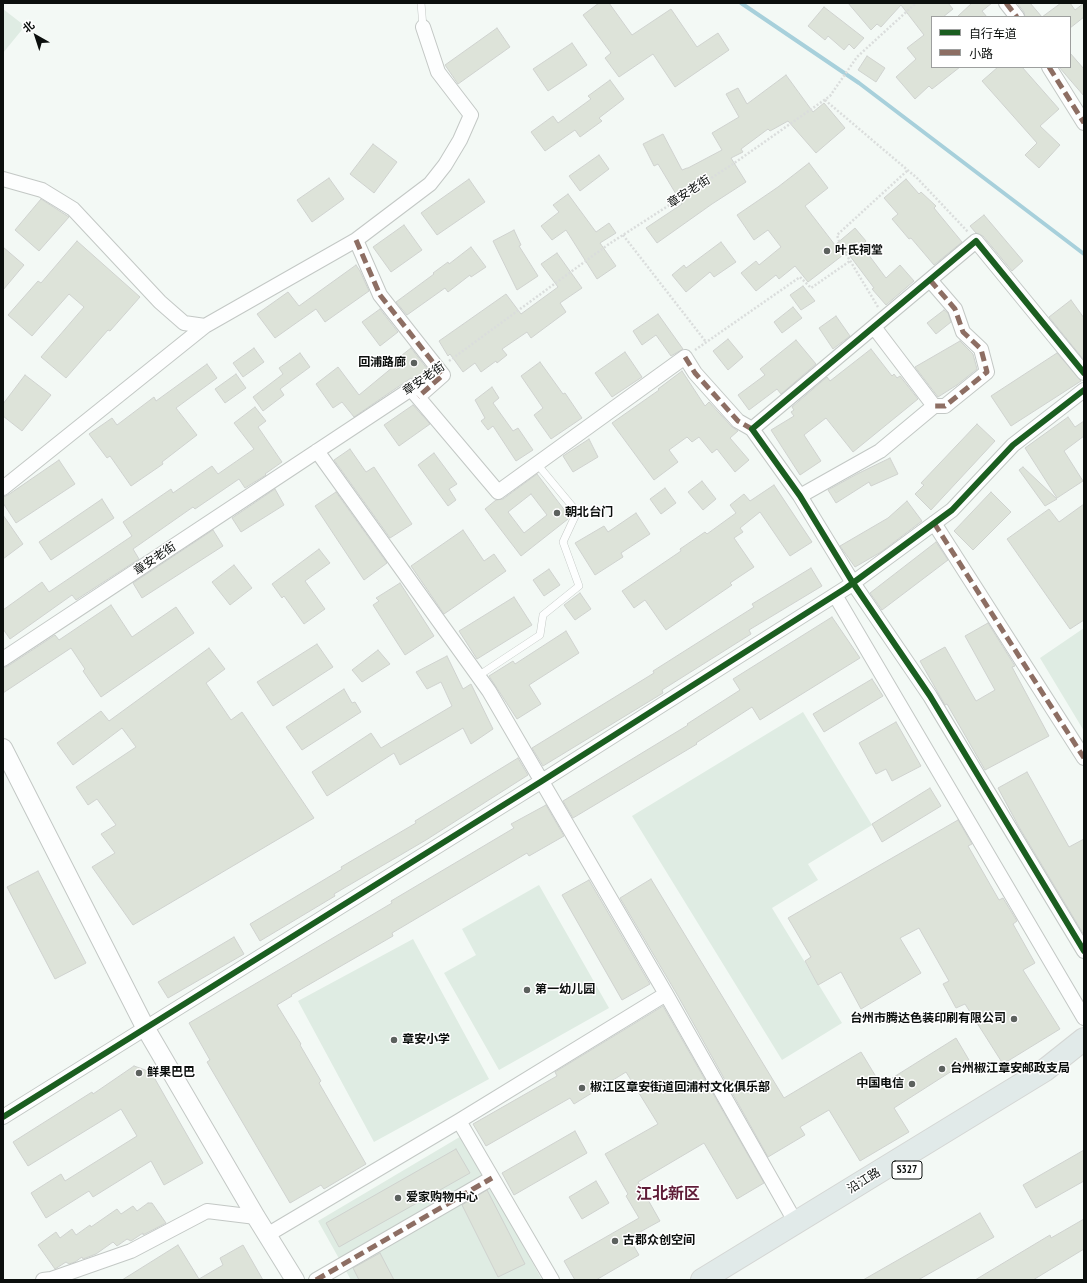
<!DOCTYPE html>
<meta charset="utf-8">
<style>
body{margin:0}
#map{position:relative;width:1087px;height:1283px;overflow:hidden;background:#f3f9f5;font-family:"PT Sans Narrow","Noto Sans SC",sans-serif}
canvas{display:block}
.frame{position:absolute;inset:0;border:4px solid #0b0f0d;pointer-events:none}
.legend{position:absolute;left:931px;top:16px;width:140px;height:52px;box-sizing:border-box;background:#fff;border:1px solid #9d9f9e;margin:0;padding:5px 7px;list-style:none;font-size:12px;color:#0b0f0d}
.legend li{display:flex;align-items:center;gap:8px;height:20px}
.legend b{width:20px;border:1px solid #9d9f9e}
.north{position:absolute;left:16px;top:16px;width:40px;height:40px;-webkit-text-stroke:3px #fff;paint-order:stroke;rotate:321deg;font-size:11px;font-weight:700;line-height:16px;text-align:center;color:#0b0f0d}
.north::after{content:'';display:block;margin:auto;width:14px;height:18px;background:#0b0f0d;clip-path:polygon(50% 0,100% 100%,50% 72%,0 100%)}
</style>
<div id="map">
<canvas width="1087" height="1283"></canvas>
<div class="frame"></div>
<ul class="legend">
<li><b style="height:5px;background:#1b5e20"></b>自行车道</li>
<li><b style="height:5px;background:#8d6e63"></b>小路</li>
</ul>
<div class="north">北</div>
</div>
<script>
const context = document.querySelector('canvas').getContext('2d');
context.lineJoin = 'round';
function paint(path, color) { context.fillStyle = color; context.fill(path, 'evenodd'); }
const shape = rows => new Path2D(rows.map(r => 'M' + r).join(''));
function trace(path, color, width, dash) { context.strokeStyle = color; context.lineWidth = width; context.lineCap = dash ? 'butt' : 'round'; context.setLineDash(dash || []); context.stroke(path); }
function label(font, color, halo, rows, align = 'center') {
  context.font = font + ' "PT Sans Narrow","Noto Sans SC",sans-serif'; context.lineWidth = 3; context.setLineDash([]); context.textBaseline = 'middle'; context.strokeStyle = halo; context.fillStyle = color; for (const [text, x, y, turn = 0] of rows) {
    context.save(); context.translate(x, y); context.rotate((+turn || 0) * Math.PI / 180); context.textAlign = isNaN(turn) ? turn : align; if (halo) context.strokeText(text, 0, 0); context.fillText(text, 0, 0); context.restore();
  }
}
const built = shape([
 [3,9,25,26,3,53],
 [1084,628,1084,731,1040,658],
 [803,712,872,825,808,864,818,880,772,908,842,1023,782,1060,632,816],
 [539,885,609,1008,499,1070,444,973,476,955,462,929],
 [413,939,489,1079,374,1142,298,1001],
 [463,1135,542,1280,351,1280,318,1221]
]);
const stream = shape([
 [741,3,859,83,1084,254]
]);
const building = shape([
 [599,3,609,3,632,35,671,9,697,47,718,33,729,50,675,87,653,54,619,77,605,58,611,53,583,15,599,3],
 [848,3,948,3,953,9,943,17,932,17,932,67,960,67,932,89,929,86,915,99,896,77,916,59,907,48,924,35,901,5,881,27,877,24,871,30,848,3],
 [972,3,992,3,982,11,987,17,957,17,972,3],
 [1017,3,1030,3,1042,17,1025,17,1024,12,1017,3],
 [1061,3,1070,3,1075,10,1084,3,1084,17,1070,28,1070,17,1042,17,1061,3],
 [824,7,864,38,854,49,849,44,844,50,828,36,825,40,808,26,824,7],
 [497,28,510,47,458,84,445,65,497,28],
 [572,43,587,65,548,91,533,69,572,43],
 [1070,53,1084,69,1084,96,1059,67,1070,67,1070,53],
 [867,56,885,68,876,82,858,70,867,56],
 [998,67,1022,67,1059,109,1040,126,1060,145,1039,168,1025,155,1037,143,982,81,998,67],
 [786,75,813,112,824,103,845,128,816,153,788,121,770,131,768,129,741,149,743,152,731,158,746,182,712,204,657,243,646,228,682,204,658,164,654,166,643,144,663,134,682,170,687,168,688,168,722,150,712,133,739,117,726,94,738,88,747,104,786,75],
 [610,80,624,99,599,118,602,121,580,137,575,130,545,151,531,132,553,116,558,123,591,99,588,96,610,80],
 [373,144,397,162,374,193,350,174,373,144],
 [599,155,609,169,580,191,569,176,599,155],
 [809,163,828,188,805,206,835,245,855,228,866,241,862,246,886,278,900,265,914,281,886,305,872,289,874,288,847,252,808,282,795,266,779,279,776,275,756,291,741,273,756,261,759,265,781,247,768,230,754,240,737,215,778,187,809,163],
 [329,178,344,199,312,222,297,200,329,178],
 [469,179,485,202,437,235,421,213,469,179],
 [906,179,919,194,921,192,936,206,934,208,962,242,934,265,911,238,909,239,892,219,898,214,884,198,906,179],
 [568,194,596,232,609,223,616,233,600,243,616,266,597,279,566,230,552,240,541,226,559,212,553,205,568,194],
 [41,199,69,217,39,251,15,230,41,199],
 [984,215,1023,261,1012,271,983,236,976,233,970,226,984,215],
 [404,225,422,250,391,272,373,247,404,225],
 [514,230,521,245,519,246,538,276,517,290,493,241,514,230],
 [77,241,140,297,110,331,108,330,66,378,41,357,84,307,69,294,32,336,8,315,38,281,41,283,77,241],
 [721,242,736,262,714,277,710,272,686,292,672,275,684,265,686,268,721,242],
 [3,247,24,265,3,290,3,247],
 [471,247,486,267,471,277,470,275,448,292,445,288,407,315,396,302,434,274,433,273,448,262,449,264,471,247],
 [557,253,582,288,560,303,566,312,531,338,527,332,502,349,507,355,497,363,496,361,481,372,475,363,463,372,450,354,448,356,439,341,506,294,521,314,558,287,541,264,557,253],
 [356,265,360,271,369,291,325,322,316,309,275,338,257,314,288,292,299,306,356,265],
 [803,286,815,301,801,310,790,295,803,286],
 [1071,300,1084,318,1084,360,1049,317,1071,300],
 [793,307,802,318,782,333,774,322,793,307],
 [380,309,398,332,380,346,362,322,380,309],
 [944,310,948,313,951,322,936,334,927,323,944,310],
 [658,314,683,349,671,356,656,335,642,345,633,331,658,314],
 [836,316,850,336,833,349,819,328,836,316],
 [728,339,743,357,728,370,713,351,728,339],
 [796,340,816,364,781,394,777,389,749,410,738,395,765,375,760,369,796,340],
 [960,341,973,354,977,369,957,385,938,397,915,367,960,341],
 [254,348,264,362,243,377,233,363,254,348],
 [411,348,428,370,413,381,411,378,354,417,342,402,333,408,316,384,338,367,359,395,399,362,397,359,411,348],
 [871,349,892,376,894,374,897,378,900,376,918,399,853,452,826,418,804,435,821,461,800,475,771,430,794,416,791,412,794,410,792,407,827,377,830,381,871,349],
 [625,352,642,377,612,397,595,373,625,352],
 [300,353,310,367,280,389,284,395,263,411,253,397,283,374,279,368,300,353],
 [1057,353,1081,381,1011,426,991,396,1057,353],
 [540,362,563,394,565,393,582,418,551,439,534,415,543,408,521,376,540,362],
 [207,364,217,378,176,408,197,435,162,462,163,464,131,486,110,456,107,458,89,434,112,418,117,425,154,397,156,401,207,364],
 [682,371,705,406,709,402,732,427,738,431,730,438,749,460,735,472,717,449,712,453,699,437,692,442,687,437,669,450,678,462,654,480,612,423,659,390,658,389,682,371],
 [236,374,246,388,225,403,215,389,236,374],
 [25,375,51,395,22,431,3,416,3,404,25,375],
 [492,387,499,398,493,403,513,431,518,428,533,450,516,461,493,426,488,430,481,421,485,418,475,400,492,387],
 [413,405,430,424,399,446,384,425,413,405],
 [255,407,266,421,258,427,282,462,265,474,266,475,245,488,239,479,195,509,193,507,133,549,139,559,76,600,72,595,10,639,3,629,3,610,42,582,49,592,132,536,123,522,171,489,173,493,212,466,218,474,254,449,234,423,255,407],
 [1068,417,1075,427,1084,421,1084,436,1064,451,1083,481,1057,498,1025,448,1068,417],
 [977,424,995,441,931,510,915,494,924,485,921,483,977,424],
 [589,439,598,457,573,472,563,456,589,439],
 [350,449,366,472,374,467,412,524,390,538,334,460,350,449],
 [434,453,457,484,449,489,456,500,448,506,418,465,434,453],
 [890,458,898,474,871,486,869,482,836,503,828,490,857,474,890,458],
 [59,460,75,484,16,523,3,503,3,497,8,495,59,460],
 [1023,467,1057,499,1045,506,1019,470,1023,467],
 [537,474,569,516,568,519,521,556,485,509,496,500,503,499,537,474],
 [531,494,547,515,524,533,508,512,531,494],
 [702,481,716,499,703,510,688,492,702,481],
 [774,485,812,542,790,556,760,512,740,528,743,532,734,538,754,567,730,583,732,585,666,630,645,600,634,608,622,591,681,551,680,549,705,532,707,534,736,513,730,505,744,494,750,501,774,485],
 [665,488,676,503,661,514,650,499,665,488],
 [275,489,284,505,241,532,232,518,275,489],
 [336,492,387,563,364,580,315,506,336,492],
 [991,492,1011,512,973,550,954,531,991,492],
 [102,499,114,518,51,560,39,542,102,499],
 [907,501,922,521,881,552,855,567,840,546,888,518,907,501],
 [1084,504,1084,620,1070,629,1007,539,1049,509,1059,522,1084,504],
 [636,513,650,534,621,553,623,557,595,575,575,543,604,526,608,532,636,513],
 [3,515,23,544,3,559,3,515],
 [213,530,223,546,142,598,133,583,213,530],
 [463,530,484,561,494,554,506,571,444,614,411,566,463,530],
 [936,542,948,560,882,610,870,593,936,542],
 [319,549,330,563,305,581,325,609,304,624,284,596,282,598,272,584,319,549],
 [234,565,252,588,230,605,212,582,234,565],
 [811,568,822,586,749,630,751,634,662,690,663,693,543,766,532,748,654,673,653,671,754,607,752,604,811,568],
 [549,569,560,585,544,596,533,580,549,569],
 [400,583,434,636,405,655,373,605,379,601,376,598,400,583],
 [580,593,591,609,575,620,564,605,580,593],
 [514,597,532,625,477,659,459,631,514,597],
 [111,605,132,637,176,607,194,633,101,697,83,671,85,669,71,648,3,693,3,668,8,666,55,635,59,640,111,605],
 [832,617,860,658,760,720,752,707,696,743,697,744,573,818,563,801,688,725,687,724,740,690,733,679,832,617],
 [988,623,1015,666,1012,667,1049,736,985,770,947,704,945,705,920,661,945,647,976,701,995,690,965,636,988,623],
 [566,631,579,653,529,685,541,704,517,719,489,676,513,661,515,664,566,631],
 [317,644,333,667,273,706,257,682,317,644],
 [209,648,225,669,206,683,231,720,242,712,314,818,133,925,92,867,115,853,101,834,116,825,97,799,88,805,76,787,136,747,122,728,73,765,57,743,101,711,109,721,209,648],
 [378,650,390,664,362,682,352,670,378,650],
 [447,656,463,689,471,684,493,729,471,744,463,728,400,765,394,753,327,796,312,772,371,733,381,748,452,706,441,682,427,689,416,672,447,656],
 [872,679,883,696,824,732,813,714,872,679],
 [344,689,352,703,355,702,361,712,302,750,286,727,344,689],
 [896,722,921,766,892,781,886,769,876,774,859,743,896,722],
 [518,758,528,775,426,840,334,894,335,896,260,941,250,924,342,869,341,867,416,823,415,821,518,758],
 [1027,772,1069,847,1084,839,1084,935,1019,827,998,788,1027,772],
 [930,788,941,806,882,842,872,824,930,788],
 [546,805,564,836,529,856,527,853,392,933,393,936,291,995,292,996,277,1005,301,1044,300,1045,321,1081,319,1083,366,1164,324,1189,321,1185,290,1203,207,1062,210,1060,189,1023,392,903,391,901,514,828,511,824,546,805],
 [958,820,972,844,968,846,999,900,1003,898,1017,921,1013,924,1035,963,1023,970,1060,1029,1003,1064,965,1004,956,1008,943,984,949,981,919,928,900,938,921,973,861,1009,841,972,818,985,805,961,811,957,788,918,958,820],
 [38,871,86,963,55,979,7,887,38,871],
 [651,879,784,1098,861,1052,881,1085,956,1038,969,1060,894,1108,909,1132,860,1161,829,1110,800,1127,805,1135,768,1157,678,996,620,898,651,879],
 [589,880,650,984,622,1000,562,895,589,880],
 [234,937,244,954,168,998,158,982,234,937],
 [663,1006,764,1183,737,1199,704,1143,638,1182,660,1221,629,1238,639,1255,596,1280,575,1280,564,1261,639,1218,626,1196,628,1194,605,1154,658,1124,626,1072,574,1104,570,1098,486,1146,473,1124,557,1076,555,1072,663,1006],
 [134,1066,151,1072,203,1163,164,1185,151,1161,93,1197,89,1191,46,1218,31,1193,61,1174,65,1181,137,1136,121,1109,28,1166,13,1142,92,1092,93,1094,134,1066],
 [575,1131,587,1153,514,1195,502,1173,575,1131],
 [456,1149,470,1173,339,1247,326,1223,456,1149],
 [1084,1150,1084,1181,1036,1208,1023,1185,1084,1150],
 [596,1181,609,1203,582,1219,569,1197,596,1181],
 [487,1190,525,1264,498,1277,462,1205,487,1190],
 [148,1203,152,1203,166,1223,143,1235,143,1233,131,1241,127,1239,117,1246,113,1242,96,1254,83,1259,82,1257,75,1262,69,1264,66,1262,55,1269,38,1245,56,1232,60,1238,72,1229,76,1235,90,1225,91,1227,117,1209,121,1214,133,1206,137,1211,148,1203],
 [980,1213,994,1237,918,1280,863,1280,980,1213],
 [1084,1219,1084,1249,1033,1280,975,1280,1050,1235,1051,1238,1084,1219],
 [178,1245,199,1279,223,1265,220,1258,243,1245,263,1280,122,1280,178,1245],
 [380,1253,394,1280,359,1280,353,1268,380,1253]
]);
const path = shape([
 [825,100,917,178,968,232],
 [623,235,706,342],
 [878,307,840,244,837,235,908,170],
 [695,350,800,277,811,288,850,261],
 [449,361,609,244,733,164,830,96,857,57,916,3]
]);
const service = shape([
 [421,3,423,27],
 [478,676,540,635,543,615,579,586,563,542,577,512,537,464]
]);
const minor = shape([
 [1006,3,1017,17],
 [1049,67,1084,123],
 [3,179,42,190,73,209,160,302,184,323,205,326,356,240,430,184,445,165,460,140,471,115,438,72,423,27],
 [356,240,380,295,443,375,418,397],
 [930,280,955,309,963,332,981,349,987,372,945,406,934,406],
 [1084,373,976,241,752,429,800,496,853,583,930,696,1084,951],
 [317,451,489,691,666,994,796,1223],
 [3,488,205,326],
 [800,496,880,451,934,406,874,327],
 [934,523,1084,758],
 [835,595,1084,1018],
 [3,659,411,389,498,492,685,357,695,373,738,421,752,429],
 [3,1117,542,781,846,588,952,510,1013,445,1084,390],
 [459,1121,552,1280],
 [267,1235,459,1121,666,994],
 [43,1280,51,1279,131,1251,207,1211,256,1217],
 [316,1280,492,1178]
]);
const tertiary = shape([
 [3,748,146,1029,256,1217,295,1280]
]);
const primary = shape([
 [702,1280,1045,1070,1084,1039]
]);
const quiet = shape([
 [1006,3,1017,17],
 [1049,67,1084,123],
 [356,240,380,295,443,375,418,397],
 [930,280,955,309,963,332,981,349,987,372,945,406,934,406],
 [685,357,695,373,738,421,752,429],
 [934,523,1084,758],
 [316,1280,492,1178]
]);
const cycleway = shape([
 [1084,373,976,241,752,429,800,496,853,583,930,696,1084,951],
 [3,1117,542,781,846,588,952,510,1013,445,1084,390]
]);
const markers = [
 [827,251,4,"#5c615e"],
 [414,363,4,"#5c615e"],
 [557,513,4,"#5c615e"],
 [527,990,4,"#5c615e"],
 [1014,1019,4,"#5c615e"],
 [394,1040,4,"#5c615e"],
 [942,1069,4,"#5c615e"],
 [139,1073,4,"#5c615e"],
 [912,1084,4,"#5c615e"],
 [582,1088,4,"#5c615e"],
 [398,1198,4,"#5c615e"],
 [615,1241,4,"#5c615e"]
];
const shields = [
 [907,1170,30]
];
const shieldNames = [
 ["S327",907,1170]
];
const streetNames = [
 ["章安老街",689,192,-33],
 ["章安老街",424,379,-35],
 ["章安老街",155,559,-34],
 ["沿江路",864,1181,-32]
];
const poiNames = [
 ["叶氏祠堂",835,251],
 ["回浦路廊",406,363,"right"],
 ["朝北台门",565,513],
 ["第一幼儿园",535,990],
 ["台州市腾达色装印刷有限公司",1006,1019,"right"],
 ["章安小学",402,1040],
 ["台州椒江章安邮政支局",950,1069],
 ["鲜果巴巴",147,1073],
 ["中国电信",904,1084,"right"],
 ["椒江区章安街道回浦村文化俱乐部",590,1088],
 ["爱家购物中心",406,1198],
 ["古郡众创空间",623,1241]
];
const districtNames = [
 ["江北新区",668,1194]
];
paint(built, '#dfece3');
trace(stream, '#a7d0db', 4);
paint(building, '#dde3d9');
trace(building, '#cfd2cf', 1);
trace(service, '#c3c8c5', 8);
trace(minor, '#c3c8c5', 16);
trace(tertiary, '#c3c8c5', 20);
trace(primary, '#d4d6d4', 24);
trace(path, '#dadddc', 2.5, [2, 2]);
trace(service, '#fdfefe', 7);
trace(minor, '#fdfefe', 14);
trace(tertiary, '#fdfefe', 18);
trace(primary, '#e1eae9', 22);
trace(quiet, '#8d6e63', 5, [10, 5]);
trace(cycleway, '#1b5e20', 6);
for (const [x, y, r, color] of markers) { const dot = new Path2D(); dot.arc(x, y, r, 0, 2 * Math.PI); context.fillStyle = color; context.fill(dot); trace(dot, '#fff', 1.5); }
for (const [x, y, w] of shields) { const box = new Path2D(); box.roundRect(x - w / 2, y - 9, w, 18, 3); context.fillStyle = '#fff'; context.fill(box); trace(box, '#0b0f0d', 1); }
label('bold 11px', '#0b0f0d', null, shieldNames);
label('12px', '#0b0f0d', '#fff', streetNames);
label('bold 12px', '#0b0f0d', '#fff', poiNames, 'left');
label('bold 16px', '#5f1c37', '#fff', districtNames);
</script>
